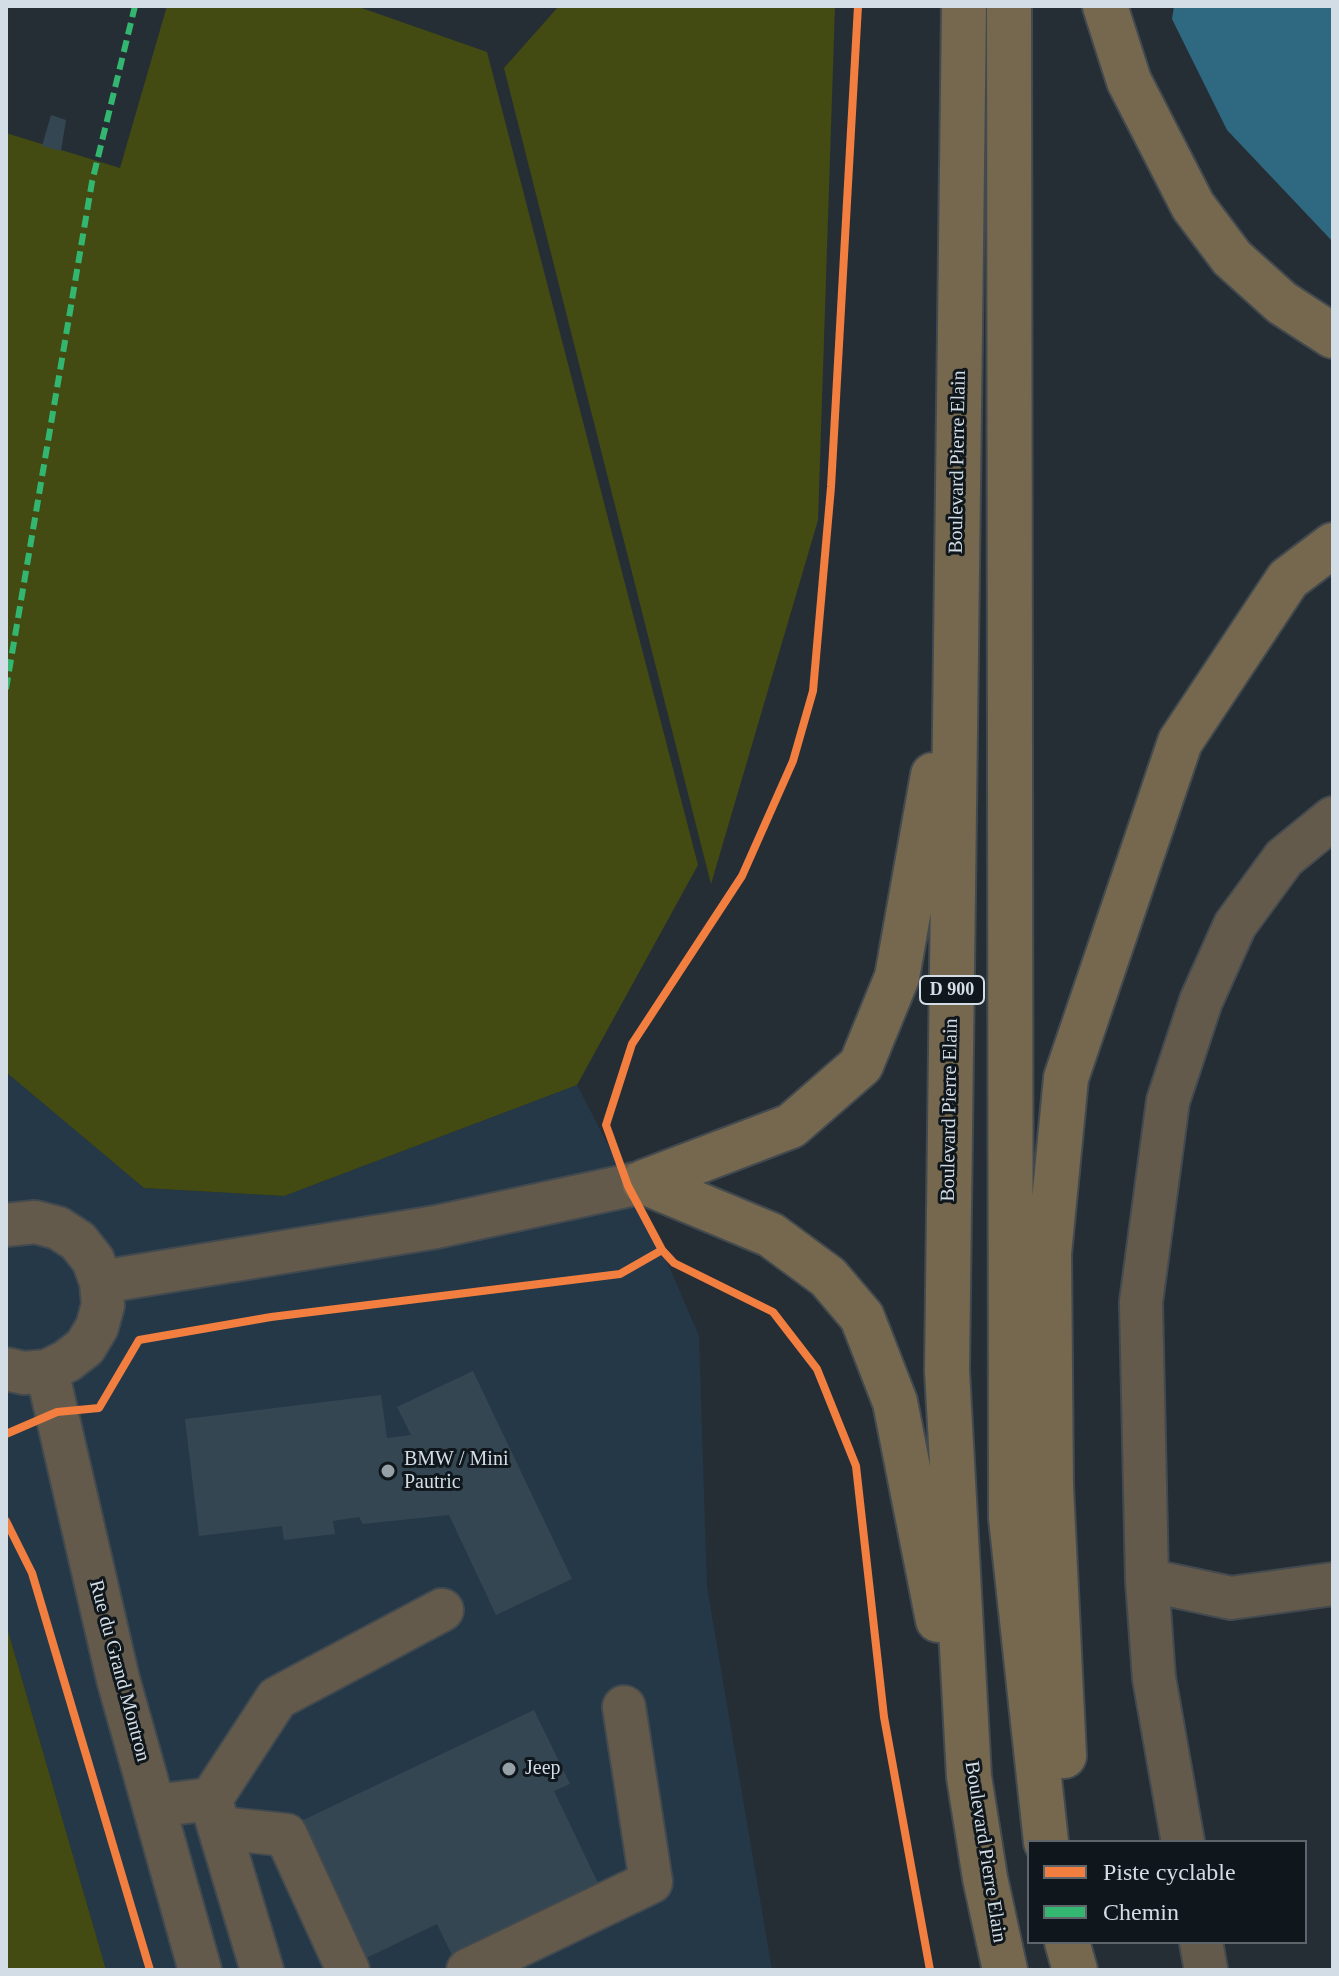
<!DOCTYPE html>
<style>
body{margin:0}
#map{position:relative;width:1339px;height:1976px;overflow:hidden;background:#262e35;font-family:"Times New Roman",serif}
canvas{display:block}
.frame{position:absolute;inset:0;border:8px solid #d3dde5;pointer-events:none}
.legend{position:absolute;left:1027px;top:1840px;width:280px;height:104px;box-sizing:border-box;background:#10171c;border:2px solid #5e666c;margin:0;padding:10px 14px;list-style:none;font-size:24px;color:#d3dde5}
.legend li{display:flex;align-items:center;gap:16px;height:40px}
.legend b{width:40px;border:2px solid #5e666c}
</style>
<div id="map">
<canvas width="1339" height="1976"></canvas>
<div class="frame"></div>
<ul class="legend">
<li><b style="height:10px;background:#f27e40"></b>Piste cyclable</li>
<li><b style="height:10px;background:#33b770"></b>Chemin</li>
</ul>
</div>
<script>
const context = document.querySelector('canvas').getContext('2d');
context.lineJoin = 'round';
function paint(path, color) { context.fillStyle = color; context.fill(path, 'evenodd'); }
const shape = rows => new Path2D(rows.map(r => 'M' + r).join(''));
function trace(path, color, width, dash) { context.strokeStyle = color; context.lineWidth = width; context.lineCap = dash ? 'butt' : 'round'; context.setLineDash(dash || []); context.stroke(path); }
function label(font, color, halo, rows, align = 'center') {
  context.font = font + ' "Times New Roman",serif'; context.lineWidth = 6; context.setLineDash([]); context.textBaseline = 'middle'; context.strokeStyle = halo; context.fillStyle = color; for (const [text, x, y, turn = 0] of rows) {
    context.save(); context.translate(x, y); context.rotate((+turn || 0) * Math.PI / 180); context.textAlign = isNaN(turn) ? turn : align; if (halo) context.strokeText(text, 0, 0); context.fillText(text, 0, 0); context.restore();
  }
}
const built = shape([
 [6,1072,144,1188,284,1196,577,1085,662,1250,699,1336,707,1587,772,1970,106,1970,6,1624]
]);
const green = shape([
 [167,6,356,6,487,52,698,865,577,1085,284,1196,144,1188,6,1072,6,133,120,168],
 [559,6,835,6,818,520,711,884,504,68],
 [6,1624,106,1970,6,1970]
]);
const water = shape([
 [1174,6,1333,6,1333,242,1227,130,1172,19]
]);
const building = shape([
 [51,115,66,120,61,151,42,146],
 [473,1371,572,1579,496,1615,449,1515,363,1524,359,1517,333,1521,335,1534,284,1540,282,1526,199,1536,185,1419,381,1395,387,1438,411,1435,397,1407],
 [534,1710,570,1784,554,1791,599,1885,452,1955,437,1924,364,1959,299,1822]
]);
const minor = shape([
 [6,1225,35,1222,58,1228,78,1241,93,1260,101,1282,103,1305,97,1327,85,1347,67,1361,47,1371,24,1373,6,1369],
 [101,1282,436,1227,644,1182],
 [47,1371,118,1679,200,1970],
 [1147,1580,1231,1598,1333,1584],
 [212,1804,262,1970],
 [155,1806,211,1799,277,1698,442,1610],
 [220,1828,286,1835,348,1970],
 [1183,1842,1154,1678,1147,1580,1141,1302,1168,1101,1201,1001,1235,925,1284,858,1333,818],
 [1201,1942,1206,1970],
 [468,1970,651,1882,624,1707]
]);
const major = shape([
 [964,6,947,1370,969,1777,985,1878,1005,1970],
 [1009,6,1011,1518,1046,1842],
 [1105,6,1129,81,1193,206,1232,258,1282,303,1333,336],
 [644,1182,771,1235,828,1277,862,1317,895,1402,938,1620],
 [644,1182,791,1126,861,1065,897,977,933,775],
 [1064,1756,1051,1486,1049,1254,1066,1078,1180,742,1288,579,1333,545],
 [1067,1942,1075,1970]
]);
const quiet = shape([
 [6,689,92,182,135,6]
]);
const cycleway = shape([
 [858,6,831,487,813,691,793,761,742,876,632,1044,606,1125,628,1186,662,1250,674,1263,773,1312,817,1369,856,1466,884,1717,930,1970],
 [6,1434,57,1412,99,1408,139,1340,271,1317,620,1274,662,1250],
 [6,1521,32,1573,150,1970]
]);
const markers = [
 [388,1471,8,"#96a0a7"],
 [509,1769,8,"#96a0a7"]
];
const shields = [
 [952,990,64]
];
const shieldNames = [
 ["D 900",952,990]
];
const streetNames = [
 ["Boulevard Pierre Elain",958,462,-89],
 ["Boulevard Pierre Elain",950,1110,-89],
 ["Rue du Grand Montron",119,1671,75],
 ["Boulevard Pierre Elain",985,1852,81]
];
const poiNames = [
 ["BMW / Mini",404,1460],
 ["Pautric",404,1483],
 ["Jeep",525,1769]
];
paint(built, '#243847');
paint(green, '#434b13');
paint(water, '#2f6881');
paint(building, '#344652');
trace(minor, '#434a4f', 46);
trace(major, '#434a4f', 48);
trace(minor, '#635a4c', 42);
trace(major, '#75684e', 44);
trace(quiet, '#33b770', 6, [12, 6]);
trace(cycleway, '#f27e40', 8);
for (const [x, y, r, color] of markers) { const dot = new Path2D(); dot.arc(x, y, r, 0, 2 * Math.PI); context.fillStyle = color; context.fill(dot); trace(dot, '#10171c', 3); }
for (const [x, y, w] of shields) { const box = new Path2D(); box.roundRect(x - w / 2, y - 14, w, 28, 6); context.fillStyle = '#10171c'; context.fill(box); trace(box, '#d3dde5', 2); }
label('bold 18px', '#d3dde5', null, shieldNames);
label('20px', '#d3dde5', '#10171c', streetNames);
label('20px', '#d3dde5', '#10171c', poiNames, 'left');
</script>
